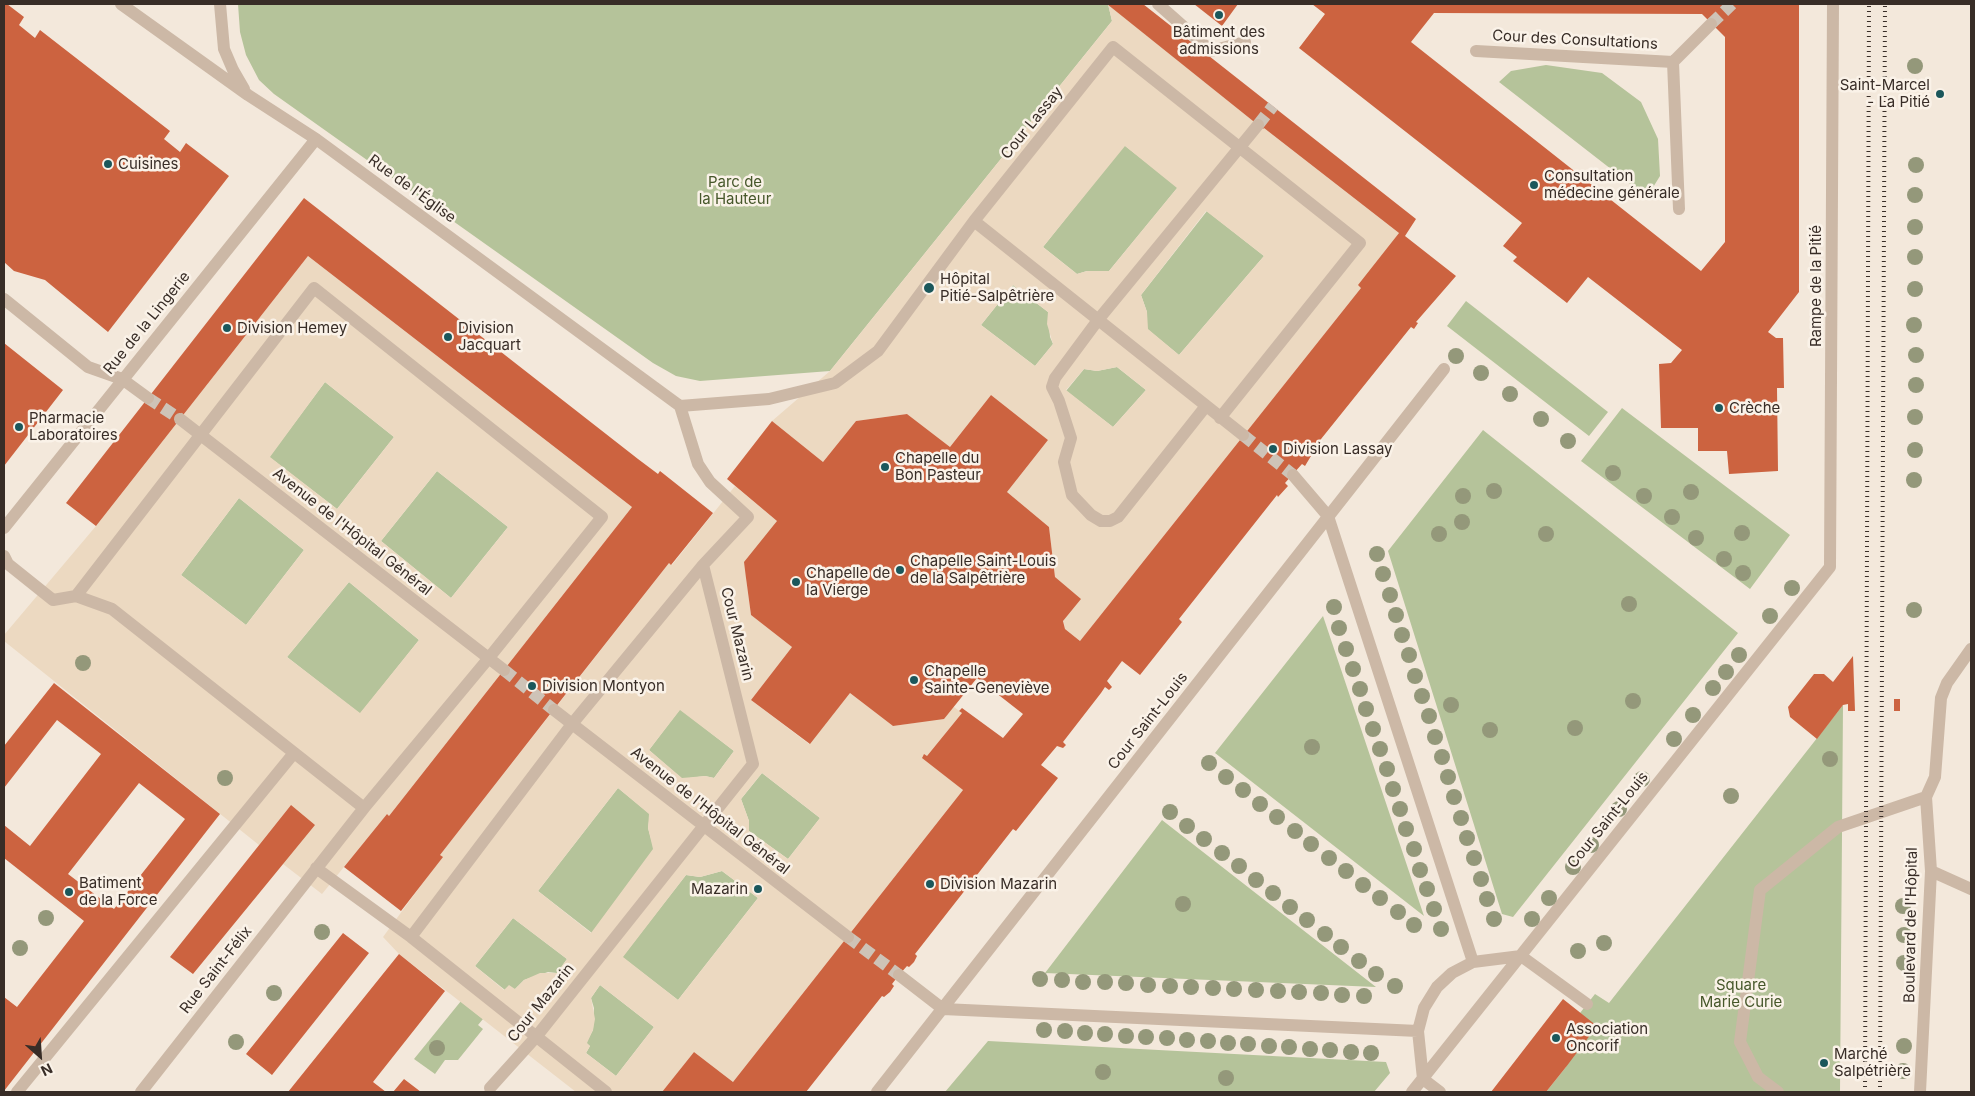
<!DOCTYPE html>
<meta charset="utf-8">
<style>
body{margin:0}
#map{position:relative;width:1975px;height:1096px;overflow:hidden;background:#f3e8db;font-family:Inter,sans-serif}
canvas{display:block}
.frame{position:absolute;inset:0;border:5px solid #382d27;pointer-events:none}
.north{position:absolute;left:15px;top:1031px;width:50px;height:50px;-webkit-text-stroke:4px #faf2e8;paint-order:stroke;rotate:154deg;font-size:14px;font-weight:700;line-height:20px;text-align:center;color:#382d27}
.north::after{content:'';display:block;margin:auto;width:18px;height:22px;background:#382d27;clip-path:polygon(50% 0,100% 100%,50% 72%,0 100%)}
</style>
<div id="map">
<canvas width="1975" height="1096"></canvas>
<div class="frame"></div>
<div class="north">N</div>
</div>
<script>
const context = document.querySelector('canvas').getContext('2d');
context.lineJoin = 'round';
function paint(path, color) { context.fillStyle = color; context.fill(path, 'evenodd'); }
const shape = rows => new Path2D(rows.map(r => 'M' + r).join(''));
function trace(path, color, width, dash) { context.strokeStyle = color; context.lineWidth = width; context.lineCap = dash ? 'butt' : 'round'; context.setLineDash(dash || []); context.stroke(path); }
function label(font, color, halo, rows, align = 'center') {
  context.font = font + ' Inter,sans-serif'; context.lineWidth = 5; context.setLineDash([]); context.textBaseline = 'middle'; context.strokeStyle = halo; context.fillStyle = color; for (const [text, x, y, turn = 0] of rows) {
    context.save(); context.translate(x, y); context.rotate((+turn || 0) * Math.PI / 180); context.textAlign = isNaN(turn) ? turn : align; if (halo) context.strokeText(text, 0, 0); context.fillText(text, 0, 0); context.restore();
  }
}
const green = shape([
 [238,4,1108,4,1112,21,830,371,700,381,676,376,653,363,274,94,259,80,246,55,240,32],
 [1546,65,1602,73,1641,102,1658,139,1660,176,1647,197,1499,82,1511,71],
 [1124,145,1178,187,1109,271,1087,271,1077,274,1043,247],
 [1207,211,1264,256,1179,355,1147,329,1147,312,1141,295],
 [1013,285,1048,312,1050,337,1053,344,1035,366,981,325],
 [1466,301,1608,412,1589,436,1447,326],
 [1117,367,1146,390,1113,427,1066,391,1084,369,1097,371],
 [325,382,394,437,337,509,269,457],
 [1622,408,1790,535,1750,589,1581,461],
 [1483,430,1738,633,1513,917,1502,914,1388,551],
 [437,471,508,527,451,598,381,541],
 [239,498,304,550,246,625,181,575],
 [349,582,419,640,360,714,287,657],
 [1323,616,1424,916,1215,753],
 [1843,705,1840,1092,1546,1092,1566,1067,1580,1013,1595,994,1609,1003],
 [680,709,734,751,714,778,705,776,682,779,649,750],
 [762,773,820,818,788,859,749,831,749,821,741,799],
 [618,788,650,814,648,828,654,849,592,933,538,891],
 [1162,820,1376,987,1045,973],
 [722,871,758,898,678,1000,622,957,686,875,700,877],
 [513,918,567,959,557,973,548,972,524,980,514,990,505,990,475,966],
 [600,985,654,1027,616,1076,586,1053,590,1046,586,1043,593,1030,594,1008,591,998],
 [461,1001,483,1019,478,1025,483,1029,458,1060,445,1060,435,1074,414,1059],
 [988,1041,1386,1062,1390,1073,1374,1092,945,1092]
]);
const plaza = shape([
 [1108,4,1263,129,1264,128,1399,233,1361,288,1080,641,1065,629,1055,577,1049,527,1007,492,1048,440,991,395,950,447,907,414,856,421,823,462,772,421,830,371,1112,21],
 [1125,146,1177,188,1109,271,1087,271,1077,274,1043,247],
 [1206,211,1264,256,1179,355,1148,329,1147,312,1141,295],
 [1013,285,1048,312,1047,324,1053,344,1035,366,981,325],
 [1117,367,1146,390,1113,427,1066,390,1084,369,1097,371],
 [308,256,632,507,389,816,387,814,322,894,283,864,291,805,259,845,4,641,4,635,96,526],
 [325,382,394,437,337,509,270,457],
 [437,471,508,527,451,598,381,541],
 [239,498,304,550,246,625,181,575],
 [349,582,419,640,360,713,287,657],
 [735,486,777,521,746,578,751,615,792,647,751,700,809,744,850,693,893,726,920,722,954,707,962,713,927,756,924,755,922,757,963,790,733,1082,694,1052,662,1092,576,1092,399,954,383,937,442,857,440,855,669,563,672,565],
 [680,710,734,751,714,778,705,776,682,778,649,750],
 [762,773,820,818,788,859,749,831,749,821,741,799],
 [618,788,649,814,648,828,653,849,591,933,538,891],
 [722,871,758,898,678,1000,623,957,686,875,700,877],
 [513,918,567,959,557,973,540,973,524,980,515,989,509,985,504,990,475,966],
 [600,985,654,1027,616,1076,586,1053,590,1046,587,1043,593,1030,595,1019,591,998]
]);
const building = shape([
 [4,4,7,4,24,17,19,25,35,38,40,30,170,131,164,139,180,152,186,143,229,176,108,332,45,280,14,271,4,262],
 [1107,4,1143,4,1416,219,1405,236,1456,276,1416,322,1418,323,1414,329,1411,327,1309,454,1311,456,1305,466,1302,464,1285,483,1288,486,1278,497,1277,495,1179,619,1182,622,1140,675,1122,661,1107,681,1112,687,1109,690,1105,687,1101,693,1063,742,1066,745,1063,748,1057,746,1041,765,1058,778,1016,831,1013,829,915,954,917,956,914,962,909,967,907,966,899,975,892,984,894,986,890,992,884,997,882,996,806,1092,662,1092,694,1052,733,1082,963,790,922,758,924,754,927,756,962,713,959,711,962,708,1003,738,1023,714,977,678,944,719,893,726,850,693,810,744,751,700,792,647,751,615,746,578,744,562,777,521,727,479,772,421,823,462,856,421,907,414,950,447,991,395,1048,440,1007,492,1049,527,1055,577,1081,599,1063,621,1065,629,1080,641,1361,288,1358,285,1399,233,1264,128,1263,129],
 [1194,4,1238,4,1222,26],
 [1312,4,1799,4,1799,292,1768,332,1776,338,1783,338,1784,388,1777,388,1778,471,1729,474,1727,451,1698,451,1698,428,1661,428,1659,364,1671,363,1682,350,1588,277,1567,303,1513,261,1517,257,1503,246,1522,223,1299,48,1325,14],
 [1434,13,1702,14,1725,37,1725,242,1701,271,1411,42],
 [304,198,638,459,658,474,660,471,713,513,671,565,669,563,565,695,440,855,443,857,401,911,344,867,387,814,389,816,632,507,308,256,96,526,66,503],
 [4,343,63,390,4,466],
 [1853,656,1855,711,1848,711,1848,704,1843,705,1817,739,1790,717,1788,707,1814,674,1824,674,1833,682],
 [54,683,220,814,4,1091,4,997,17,1007,84,921,4,858,4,825,30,846,101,754,57,720,4,788,4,746],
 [139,783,185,819,114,909,68,874],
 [1894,699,1900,699,1900,711,1894,711],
 [291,805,315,825,193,974,170,957],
 [343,933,369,953,272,1075,246,1054],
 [399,954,445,991,373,1082,386,1092,288,1092],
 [1563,999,1597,1026,1566,1067,1546,1092,1491,1092],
 [404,1079,421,1092,393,1092]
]);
const minorTunnel = shape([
 [1711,24,1732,4],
 [1258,125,1273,106],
 [148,398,180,419],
 [1243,435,1293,475],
 [504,670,554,710],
 [848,937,899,975]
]);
const minor = shape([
 [121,4,248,95,316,139,680,406],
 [220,4,224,49,233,70,244,89],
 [1158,4,1211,51,1245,42],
 [1476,51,1673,62],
 [1679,209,1673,62,1711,24],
 [974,221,1243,435],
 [4,299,88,367,122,379,148,398],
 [680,406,769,399,835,383,878,351,974,221,1113,47,1360,243,1220,418],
 [680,406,698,464,710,482,748,517,703,565],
 [1206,406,1118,517,1110,521,1101,521,1091,515,1072,495,1064,462,1071,438,1059,401,1052,387,1055,378,1098,320,1258,125],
 [180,419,504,670],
 [1293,475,1328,516,1473,962],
 [4,528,316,139],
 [4,556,8,564,53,600,76,596,112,609,364,808,488,659,602,517,314,288,76,596],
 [554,710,848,937],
 [316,868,411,937,606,1092],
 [1931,871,1971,889],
 [411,937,572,724,703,565,753,764,536,1037,490,1088],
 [899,975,943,1009,1418,1031],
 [17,1092,294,753],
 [141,1092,364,808],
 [877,1092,1444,369],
 [1412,1092,1830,567,1833,4],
 [1440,1092,1423,1079,1418,1031,1424,1008,1437,987,1452,973,1473,962,1521,956,1587,1004],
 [1778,1092,1758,1077,1740,1042,1760,890,1838,827,1926,797],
 [1920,1092,1931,871,1926,797,1935,777,1941,698,1947,683,1971,649]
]);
const rail = shape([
 [1865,1092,1869,4],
 [1880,1092,1885,4]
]);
const trees = [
 [1915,66],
 [1916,165],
 [1915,195],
 [1915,227],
 [1915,257],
 [1915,289],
 [1914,325],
 [1916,355],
 [1456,356],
 [1481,373],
 [1916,385],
 [1510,394],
 [1915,417],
 [1541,419],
 [1568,441],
 [1915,450],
 [1613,473],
 [1914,480],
 [1494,491],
 [1691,492],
 [1463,496],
 [1644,496],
 [1672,517],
 [1462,522],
 [1742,533],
 [1439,534],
 [1546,534],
 [1696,538],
 [1377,554],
 [1724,559],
 [1743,573],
 [1383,574],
 [1792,588],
 [1390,595],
 [1629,604],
 [1334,607],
 [1914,610],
 [1396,615],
 [1770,616],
 [1339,628],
 [1402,635],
 [1346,649],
 [1409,655],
 [1739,655],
 [83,663],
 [1353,669],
 [1726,672],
 [1415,676],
 [1713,688],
 [1360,689],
 [1422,696],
 [1633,701],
 [1451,705],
 [1366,709],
 [1693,715],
 [1429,716],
 [1575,728],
 [1373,729],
 [1490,730],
 [1435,737],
 [1674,739],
 [1312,747],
 [1380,749],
 [1442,757],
 [1830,759],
 [1209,763],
 [1387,769],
 [1226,777],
 [1448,777],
 [225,778],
 [1642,779],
 [1393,789],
 [1243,790],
 [1731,796],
 [1454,797],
 [1260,804],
 [1400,809],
 [1619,809],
 [1170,812],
 [1277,817],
 [1461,818],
 [1187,826],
 [1406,829],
 [1295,831],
 [1467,838],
 [1204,839],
 [1311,844],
 [1591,845],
 [1414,849],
 [1222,853],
 [1329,858],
 [1474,858],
 [1239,866],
 [1573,867],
 [1420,870],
 [1346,871],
 [1481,879],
 [1256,880],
 [1363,885],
 [1427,889],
 [1273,893],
 [1380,898],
 [1549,898],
 [1487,899],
 [1183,904],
 [1903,906],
 [1290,907],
 [1434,909],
 [1398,912],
 [46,918],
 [1494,919],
 [1532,919],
 [1307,920],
 [1414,925],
 [1441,929],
 [322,932],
 [1325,934],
 [1904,935],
 [1604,943],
 [1341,947],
 [20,948],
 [1578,951],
 [1359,961],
 [1904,963],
 [1376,974],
 [1040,979],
 [1062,980],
 [1083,982],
 [1105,982],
 [1126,983],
 [1148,985],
 [1170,986],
 [1395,986],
 [1191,987],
 [1213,988],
 [1234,989],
 [1256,990],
 [1278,991],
 [1299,992],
 [274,993],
 [1321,993],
 [1342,995],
 [1364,996],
 [1044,1030],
 [1065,1031],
 [1085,1033],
 [1105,1034],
 [1126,1036],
 [1146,1037],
 [1167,1038],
 [1187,1040],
 [1208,1041],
 [236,1042],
 [1228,1043],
 [1248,1044],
 [1269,1046],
 [1904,1046],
 [1289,1047],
 [437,1048],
 [1310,1049],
 [1330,1050],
 [1351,1052],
 [1371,1053],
 [1903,1071],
 [1103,1072],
 [1226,1078]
];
const markers = [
 [1219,15,5,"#1b575b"],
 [1940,94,5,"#1b575b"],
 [108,164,5,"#1b575b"],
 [1534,185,5,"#1b575b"],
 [929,288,6,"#1b575b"],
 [227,328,5,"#1b575b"],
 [448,337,5,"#1b575b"],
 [1719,408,5,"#1b575b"],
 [19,427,5,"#1b575b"],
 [1273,449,5,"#1b575b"],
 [885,467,5,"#1b575b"],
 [900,570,5,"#1b575b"],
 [796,582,5,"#1b575b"],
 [914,680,5,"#1b575b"],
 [532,686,5,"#1b575b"],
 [930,884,5,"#1b575b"],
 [758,889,5,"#1b575b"],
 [69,892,5,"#1b575b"],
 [1556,1038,5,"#1b575b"],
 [1824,1063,5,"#1b575b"]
];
const poiNames = [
 ["Bâtiment des",1219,32,"center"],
 ["admissions",1219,49,"center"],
 ["Saint-Marcel",1930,85,"right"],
 ["- La Pitié",1930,102,"right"],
 ["Cuisines",118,164],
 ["Consultation",1544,176],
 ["médecine générale",1544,193],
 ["Hôpital",940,279],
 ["Pitié-Salpêtrière",940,296],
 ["Division Hemey",237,328],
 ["Division",458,328],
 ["Jacquart",458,345],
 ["Crèche",1729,408],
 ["Pharmacie",29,418],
 ["Laboratoires",29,435],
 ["Division Lassay",1283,449],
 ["Chapelle du",895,458],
 ["Bon Pasteur",895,475],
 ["Chapelle Saint-Louis",910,561],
 ["de la Salpêtrière",910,578],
 ["Chapelle de",806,573],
 ["la Vierge",806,590],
 ["Chapelle",924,671],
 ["Sainte-Geneviève",924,688],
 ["Division Montyon",542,686],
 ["Batiment",79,883],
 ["de la Force",79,900],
 ["Division Mazarin",940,884],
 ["Mazarin",748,889,"right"],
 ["Association",1566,1029],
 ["Oncorif",1566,1046],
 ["Marché",1834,1054],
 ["Salpétrière",1834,1071]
];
const streetNames = [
 ["Cour des Consultations",1575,40,3],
 ["Cour Lassay",1032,123,-51],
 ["Rue de l'Église",412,189,36],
 ["Rampe de la Pitié",1816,286,-90],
 ["Rue de la Lingerie",147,323,-51],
 ["Avenue de l'Hôpital Général",352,532,38],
 ["Cour Mazarin",737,634,76],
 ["Cour Saint-Louis",1148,721,-52],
 ["Avenue de l'Hôpital Général",710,811,38],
 ["Cour Saint-Louis",1608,820,-51],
 ["Boulevard de l'Hôpital",1911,925,-89],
 ["Rue Saint-Félix",216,970,-52],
 ["Cour Mazarin",541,1003,-51]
];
const parkNames = [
 ["Parc de",735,182],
 ["la Hauteur",735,199],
 ["Square",1741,985],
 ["Marie Curie",1741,1002]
];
paint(green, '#b5c39a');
paint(plaza, '#ecd9c1');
paint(building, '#cc6340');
trace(minorTunnel, '#cec3b7', 12, [12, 6]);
trace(minor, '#ccb8a6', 12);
trace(rail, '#382d27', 4, [1, 4]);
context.fillStyle = '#94987a';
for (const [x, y] of trees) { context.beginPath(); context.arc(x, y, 8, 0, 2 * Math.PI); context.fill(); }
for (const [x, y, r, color] of markers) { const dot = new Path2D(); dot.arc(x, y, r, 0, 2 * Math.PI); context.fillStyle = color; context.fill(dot); trace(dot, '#faf2e8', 2); }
label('15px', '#382d27', '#faf2e8', poiNames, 'left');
label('15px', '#382d27', '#faf2e8', streetNames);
label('15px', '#46572a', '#faf2e8', parkNames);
</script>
